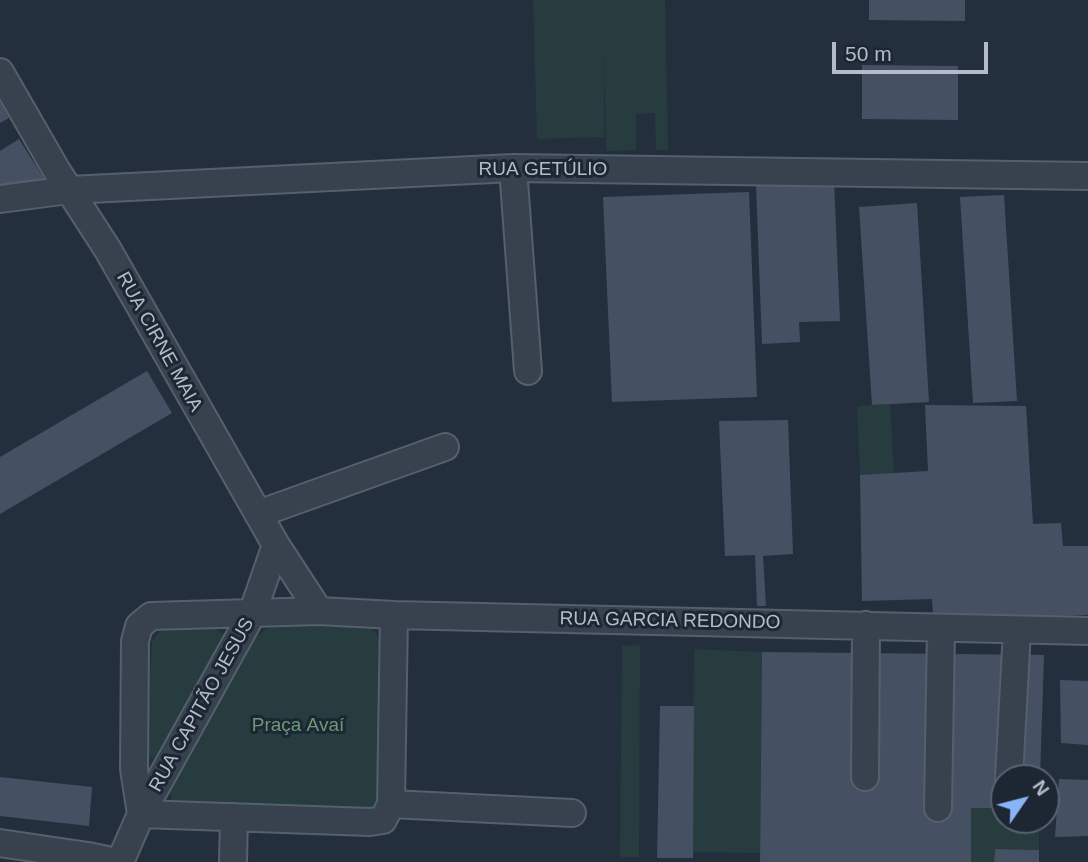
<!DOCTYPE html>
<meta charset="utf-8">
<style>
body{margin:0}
#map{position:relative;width:1088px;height:862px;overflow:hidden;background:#242f3e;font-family:Helvetica,sans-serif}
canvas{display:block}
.north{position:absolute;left:990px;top:764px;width:70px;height:70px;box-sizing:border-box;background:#1d2633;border:2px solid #59626f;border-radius:50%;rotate:55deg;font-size:19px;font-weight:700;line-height:28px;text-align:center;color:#b4bcc9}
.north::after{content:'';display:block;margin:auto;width:24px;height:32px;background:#8ab4f8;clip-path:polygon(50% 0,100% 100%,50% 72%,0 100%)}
.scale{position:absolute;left:832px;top:42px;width:156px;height:32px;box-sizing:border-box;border:4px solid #b4bcc9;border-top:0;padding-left:9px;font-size:21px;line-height:24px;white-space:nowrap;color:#b4bcc9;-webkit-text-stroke:5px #1d2633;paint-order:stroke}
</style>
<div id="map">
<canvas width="1088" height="862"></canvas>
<div class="north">N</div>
<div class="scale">50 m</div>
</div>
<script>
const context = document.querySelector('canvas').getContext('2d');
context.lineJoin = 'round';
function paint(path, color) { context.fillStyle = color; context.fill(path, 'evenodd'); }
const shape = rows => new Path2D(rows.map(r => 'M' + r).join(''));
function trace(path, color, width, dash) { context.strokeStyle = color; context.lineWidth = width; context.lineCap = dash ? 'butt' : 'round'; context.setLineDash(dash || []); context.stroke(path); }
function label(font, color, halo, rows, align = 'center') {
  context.font = font + ' Helvetica,sans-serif'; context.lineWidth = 6; context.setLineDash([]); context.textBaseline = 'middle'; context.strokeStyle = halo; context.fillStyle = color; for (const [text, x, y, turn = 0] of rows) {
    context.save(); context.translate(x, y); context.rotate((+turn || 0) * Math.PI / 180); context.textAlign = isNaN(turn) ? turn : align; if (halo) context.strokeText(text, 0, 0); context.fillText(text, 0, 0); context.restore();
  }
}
const green = shape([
 [533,0,665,0,668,150,656,150,655,113,636,114,636,150,606,151,604,49,604,137,537,139],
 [890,404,894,473,860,475,857,406],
 [171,625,215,627,224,635,222,642,160,755,152,758,146,751,152,642,160,631],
 [277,625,369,627,377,634,380,643,376,805,368,808,179,805,171,801,171,789,254,638,265,630],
 [640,645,639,857,620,857,622,646],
 [694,649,762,652,760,853,692,852],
 [971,805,1004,807,1004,820,1039,820,1039,850,995,849,994,862,971,862]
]);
const building = shape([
 [869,0,965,0,965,21,869,20],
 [862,65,958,66,958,120,862,119],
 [0,102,9,118,0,123],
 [19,139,45,180,42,187,0,191,0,151],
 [834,181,840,321,799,322,800,342,762,344,756,184],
 [749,192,757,397,612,402,603,197],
 [1004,195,1017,401,973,403,960,197],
 [917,203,929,402,872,405,859,207],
 [147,371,172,413,0,514,0,457],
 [925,405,1026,406,1033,524,1061,523,1063,546,1088,546,1088,615,1037,617,933,613,932,599,862,601,860,475,928,471],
 [788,420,793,554,763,556,766,606,757,606,755,555,725,556,719,421],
 [762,652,1044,655,1040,778,1004,778,1004,808,971,808,971,862,760,862],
 [1060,680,1088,681,1088,745,1061,743],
 [660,706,694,706,693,858,657,858],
 [0,777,92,787,89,826,0,816],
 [1059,779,1088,780,1088,836,1055,837],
 [995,849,1039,850,1039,862,994,862]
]);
const minor = shape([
 [0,72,57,171,108,250,276,545,319,611],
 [513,168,528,371],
 [0,199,69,190,513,168,1088,176],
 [258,514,445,447],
 [865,777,866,625],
 [1009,778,1017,630],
 [391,804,572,813],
 [938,808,941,628],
 [141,814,134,769,135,641,139,626,151,616,319,611,394,615,1088,631],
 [141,814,370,822,383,820,391,804,394,615],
 [0,843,88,856,116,862],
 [120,862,141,814,252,614,276,545],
 [233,862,234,817]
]);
const streetNames = [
 ["RUA GETÚLIO",543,170],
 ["RUA CIRNE MAIA",159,342,61],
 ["RUA GARCIA REDONDO",670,621,1],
 ["RUA CAPITÃO JESUS",202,705,-61]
];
const parkNames = [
 ["Praça Avaí",298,726]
];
paint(green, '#263c3f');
paint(building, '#455162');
trace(minor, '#565f6c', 30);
trace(minor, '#38414e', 26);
label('19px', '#b4bcc9', '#1d2633', streetNames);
label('19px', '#6b9a76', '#1d2633', parkNames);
</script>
